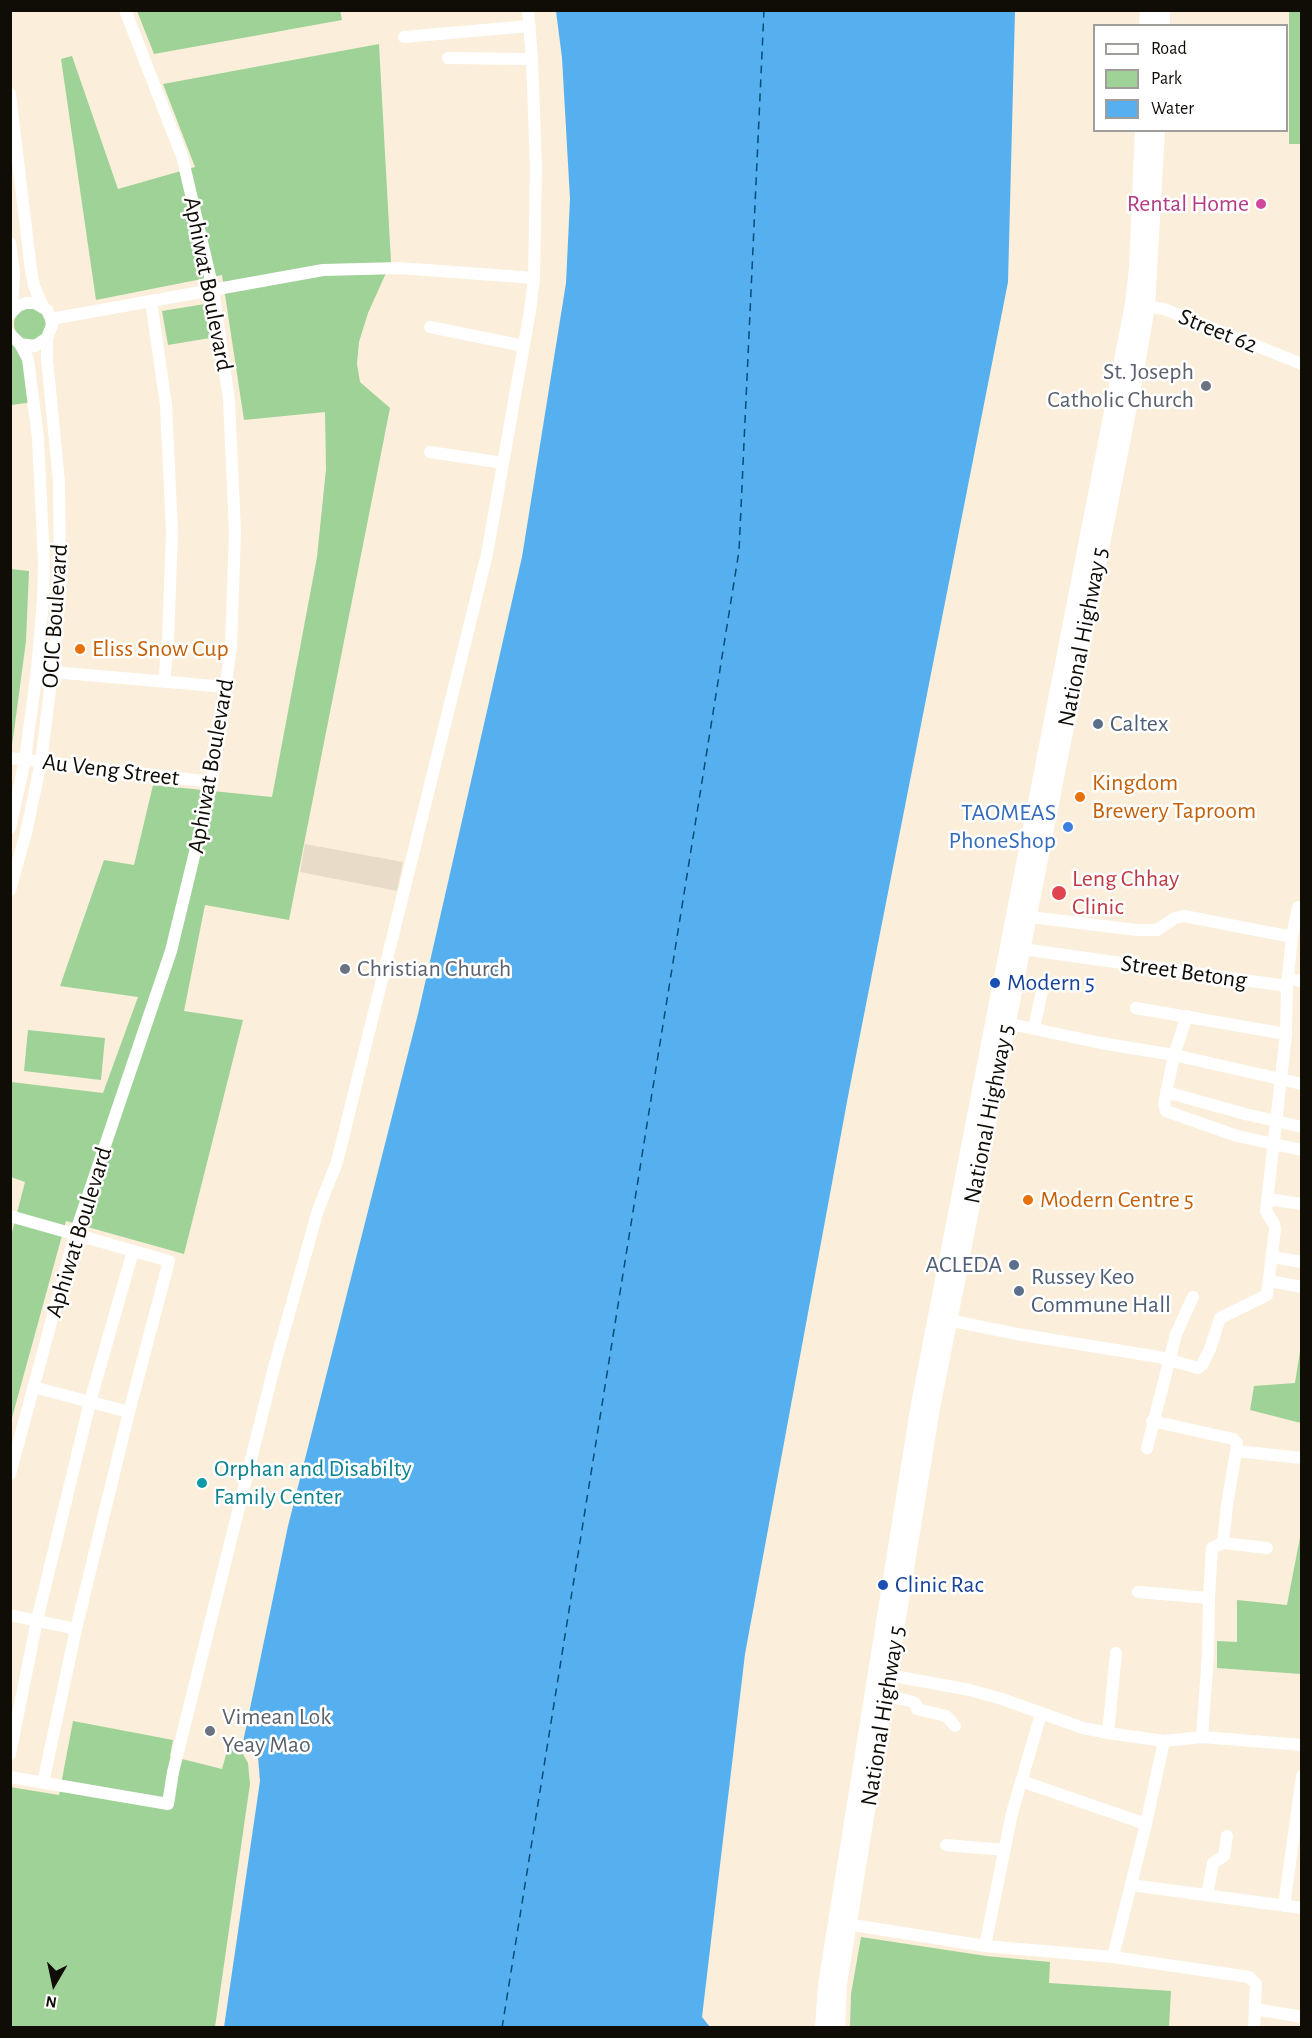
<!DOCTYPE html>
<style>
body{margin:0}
#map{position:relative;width:1312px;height:2038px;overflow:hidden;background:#fbefdb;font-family:"Alegreya Sans",sans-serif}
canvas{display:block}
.frame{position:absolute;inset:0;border:12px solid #100c06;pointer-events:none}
.legend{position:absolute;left:1093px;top:24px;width:195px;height:108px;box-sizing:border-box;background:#fff;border:2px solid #9f9e9b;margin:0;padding:8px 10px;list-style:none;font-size:18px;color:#100c06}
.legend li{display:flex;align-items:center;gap:12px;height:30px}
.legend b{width:30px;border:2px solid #9f9e9b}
.north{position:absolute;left:24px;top:1954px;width:60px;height:60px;-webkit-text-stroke:4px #fff;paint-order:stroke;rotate:189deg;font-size:16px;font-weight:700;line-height:24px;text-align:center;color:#100c06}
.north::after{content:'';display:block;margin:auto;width:21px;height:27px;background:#100c06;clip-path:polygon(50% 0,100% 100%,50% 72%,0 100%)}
</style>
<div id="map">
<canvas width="1312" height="2038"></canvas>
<div class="frame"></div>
<ul class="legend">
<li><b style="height:8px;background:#fff"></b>Road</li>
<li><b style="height:16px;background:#9ed296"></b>Park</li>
<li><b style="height:16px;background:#56b0ef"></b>Water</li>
</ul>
<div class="north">N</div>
</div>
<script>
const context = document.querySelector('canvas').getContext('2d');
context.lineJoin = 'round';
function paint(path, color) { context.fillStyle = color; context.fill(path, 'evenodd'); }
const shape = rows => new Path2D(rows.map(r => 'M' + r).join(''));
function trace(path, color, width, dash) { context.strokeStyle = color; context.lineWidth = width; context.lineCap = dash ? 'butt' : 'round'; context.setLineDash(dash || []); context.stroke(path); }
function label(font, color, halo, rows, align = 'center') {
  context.font = font + ' "Alegreya Sans",sans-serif'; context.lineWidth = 5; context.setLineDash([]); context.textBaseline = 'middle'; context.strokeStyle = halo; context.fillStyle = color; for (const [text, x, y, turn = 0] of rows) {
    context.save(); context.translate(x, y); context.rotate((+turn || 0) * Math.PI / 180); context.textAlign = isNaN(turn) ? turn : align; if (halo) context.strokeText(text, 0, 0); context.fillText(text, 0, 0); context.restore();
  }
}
const education = shape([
 [305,844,403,862,397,891,300,872]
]);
const green = shape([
 [340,10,342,20,154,54,137,11],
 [1289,11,1301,11,1301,144,1289,144],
 [379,44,391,262,368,313,359,342,357,364,360,382,390,408,289,920,205,905,184,1011,243,1020,184,1254,66,1221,10,1425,11,1236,25,1182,11,1177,11,1082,103,1093,138,997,60,986,104,860,134,865,153,785,272,797,317,557,326,469,325,412,244,420,222,275,96,300,61,59,72,56,118,189,195,167,163,84],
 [205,304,210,338,168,345,162,311],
 '14 324a16 16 0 1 1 32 0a16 16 0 1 1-32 0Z',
 [10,334,20,344,34,402,11,405],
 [11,569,29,571,26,641,12,746,10,746],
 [28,1030,105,1038,101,1080,24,1071],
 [1300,1351,1301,1423,1250,1410,1254,1386,1295,1383],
 [1301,1532,1301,1674,1217,1668,1217,1641,1237,1642,1237,1600,1287,1605],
 [73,1721,173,1740,170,1756,222,1769,229,1744,239,1747,248,1763,250,1784,215,2027,11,2027,10,1787,59,1795],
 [861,1937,986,1956,1050,1962,1049,1983,1171,1991,1169,2027,850,2027,851,1994]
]);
const water = shape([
 [556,11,1015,11,1008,282,849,1091,745,1654,702,2017,710,2027,224,2027,260,1781,258,1757,243,1742,288,1526,418,1014,522,557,566,283,570,199,562,58]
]);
const ferry = shape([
 [502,2028,739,551,764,10]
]);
const minor = shape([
 [404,37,530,26],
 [448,58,532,59],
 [10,94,31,270,34,286,43,307],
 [10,243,14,272,12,311],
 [151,301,166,405,172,532,168,641,164,682],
 [1139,305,1164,309,1302,364],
 [10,314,18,306,26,303,35,303,47,310,51,319,52,325,47,338,35,346,20,344,10,334],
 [51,319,323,270,399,268,534,278],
 [430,327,524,346],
 [430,452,503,463],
 [53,672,226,687],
 [10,758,212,782],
 [10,828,25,760,37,669,43,600,44,563,38,438,28,359,20,344],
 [10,890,26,833,41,762,56,642,60,588,59,482,47,359,47,338],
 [1022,916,1137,930,1157,930,1175,918,1184,916,1292,937],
 [1015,948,1287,986],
 [1288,979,1302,981],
 [1136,1008,1286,1034],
 [1187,1016,1174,1055,1164,1104,1166,1111,1237,1136,1302,1150],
 [1001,1022,1101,1043,1174,1055,1302,1084],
 [1034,1028,1044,982],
 [1166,1092,1245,1114,1302,1127],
 [1267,1199,1302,1204],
 [10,1216,169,1261,129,1412,76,1629,43,1783],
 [1272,1257,1302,1262],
 [1269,1281,1302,1287],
 [948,1320,1017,1334,1159,1357,1198,1368,1202,1365,1210,1349,1220,1318,1267,1295,1275,1229,1274,1224,1266,1211,1286,1034,1287,986,1292,937,1298,907,1302,908],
 [33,1387,129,1412],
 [1152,1421,1233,1439,1237,1443,1236,1451,1302,1458],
 [1147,1448,1176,1334,1193,1297],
 [1236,1451,1227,1505,1223,1543,1267,1548],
 [10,1474,75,1234,171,951,212,782,231,647,235,532,229,400,213,289,182,156,125,10],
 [1138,1592,1209,1598,1212,1548,1223,1543],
 [10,1615,76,1629],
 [883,1674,970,1690,1002,1699,1083,1728,1108,1733,1164,1741,1202,1737,1302,1745],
 [886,1696,910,1701,915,1703,917,1709,946,1716,955,1726],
 [1108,1733,1116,1653],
 [1202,1737,1208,1654,1209,1598],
 [10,1754,37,1620,90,1402,133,1251],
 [10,1777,168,1804,173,1772,273,1371,318,1210,337,1162,487,554,530,311,534,278,536,167,532,59,528,10],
 [1021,1781,1146,1824],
 [946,1845,1005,1850],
 [1131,1885,1302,1908],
 [1207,1895,1213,1863,1224,1856,1227,1836],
 [1284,1906,1302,1776],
 [840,1923,985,1946,1113,1957,1249,1977,1256,1984,1254,2028],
 [985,1946,1012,1813,1041,1714],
 [1113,1957,1146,1824,1164,1741],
 [1255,2009,1302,2017]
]);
const highway = shape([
 [1147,26,1148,10],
 [1162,26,1162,10],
 [823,2028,826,1985,919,1404,1133,304,1137,268,1143,130],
 [837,2028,839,1984,932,1408,1136,371,1147,306,1157,130]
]);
const markers = [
 [1261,204,6,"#d1479c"],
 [1206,386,6,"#6b7280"],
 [80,649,6,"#e8710a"],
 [1098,724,6,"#5c6f8a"],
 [1080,797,6,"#e8710a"],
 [1068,827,6,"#3f7fe0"],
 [1059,893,8,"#e0444e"],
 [345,969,6,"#6b7280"],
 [995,983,6,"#1a4fb4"],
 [1028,1200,6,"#e8710a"],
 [1014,1265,6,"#5c6f8a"],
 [1019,1291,6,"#5c6f8a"],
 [202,1483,6,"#0f9aa8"],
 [883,1585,6,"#1a4fb4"],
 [210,1731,6,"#6b7280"]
];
const hotelNames = [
 ["Rental Home",1249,204]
];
const streetNames = [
 ["Aphiwat Boulevard",208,284,79],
 ["Street 62",1218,331,22],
 ["OCIC Boulevard",55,616,-86],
 ["National Highway 5",1083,637,-79],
 ["Aphiwat Boulevard",211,766,-80],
 ["Au Veng Street",111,770,7],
 ["Street Betong",1184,972,8],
 ["National Highway 5",989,1114,-79],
 ["Aphiwat Boulevard",79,1232,-73],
 ["National Highway 5",883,1716,-81]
];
const worshipNames = [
 ["St. Joseph",1194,372,"right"],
 ["Catholic Church",1194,400,"right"],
 ["Christian Church",357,969],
 ["Vimean Lok",222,1717],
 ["Yeay Mao",222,1745]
];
const foodNames = [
 ["Eliss Snow Cup",92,649],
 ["Kingdom",1092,783],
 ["Brewery Taproom",1092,811],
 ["Modern Centre 5",1040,1200]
];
const serviceNames = [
 ["Caltex",1110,724],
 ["ACLEDA",1002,1265,"right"],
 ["Russey Keo",1031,1277],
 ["Commune Hall",1031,1305]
];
const shopNames = [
 ["TAOMEAS",1056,813],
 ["PhoneShop",1056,841]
];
const healthNames = [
 ["Leng Chhay",1072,879],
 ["Clinic",1072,907]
];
const transitNames = [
 ["Modern 5",1007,983],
 ["Clinic Rac",895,1585]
];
const cultureNames = [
 ["Orphan and Disabilty",214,1469],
 ["Family Center",214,1497]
];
paint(education, '#e8dcc9');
paint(green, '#9ed296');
paint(water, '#56b0ef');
trace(ferry, '#054d77', 1.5, [8, 6]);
trace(minor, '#fff', 12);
trace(highway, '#fff', 16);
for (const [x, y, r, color] of markers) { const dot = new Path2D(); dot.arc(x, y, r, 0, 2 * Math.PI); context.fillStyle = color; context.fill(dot); trace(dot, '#fff', 2); }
label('24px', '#b23c85', '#fff', hotelNames, 'right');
label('24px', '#100c06', '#fff', streetNames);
label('24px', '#5b616d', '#fff', worshipNames, 'left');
label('24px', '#c56008', '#fff', foodNames, 'left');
label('24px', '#4e5e75', '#fff', serviceNames, 'left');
label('24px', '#366cbe', '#fff', shopNames, 'right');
label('24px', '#be3a42', '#fff', healthNames, 'left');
label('24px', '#164399', '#fff', transitNames, 'left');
label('24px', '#0d838f', '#fff', cultureNames, 'left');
</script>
